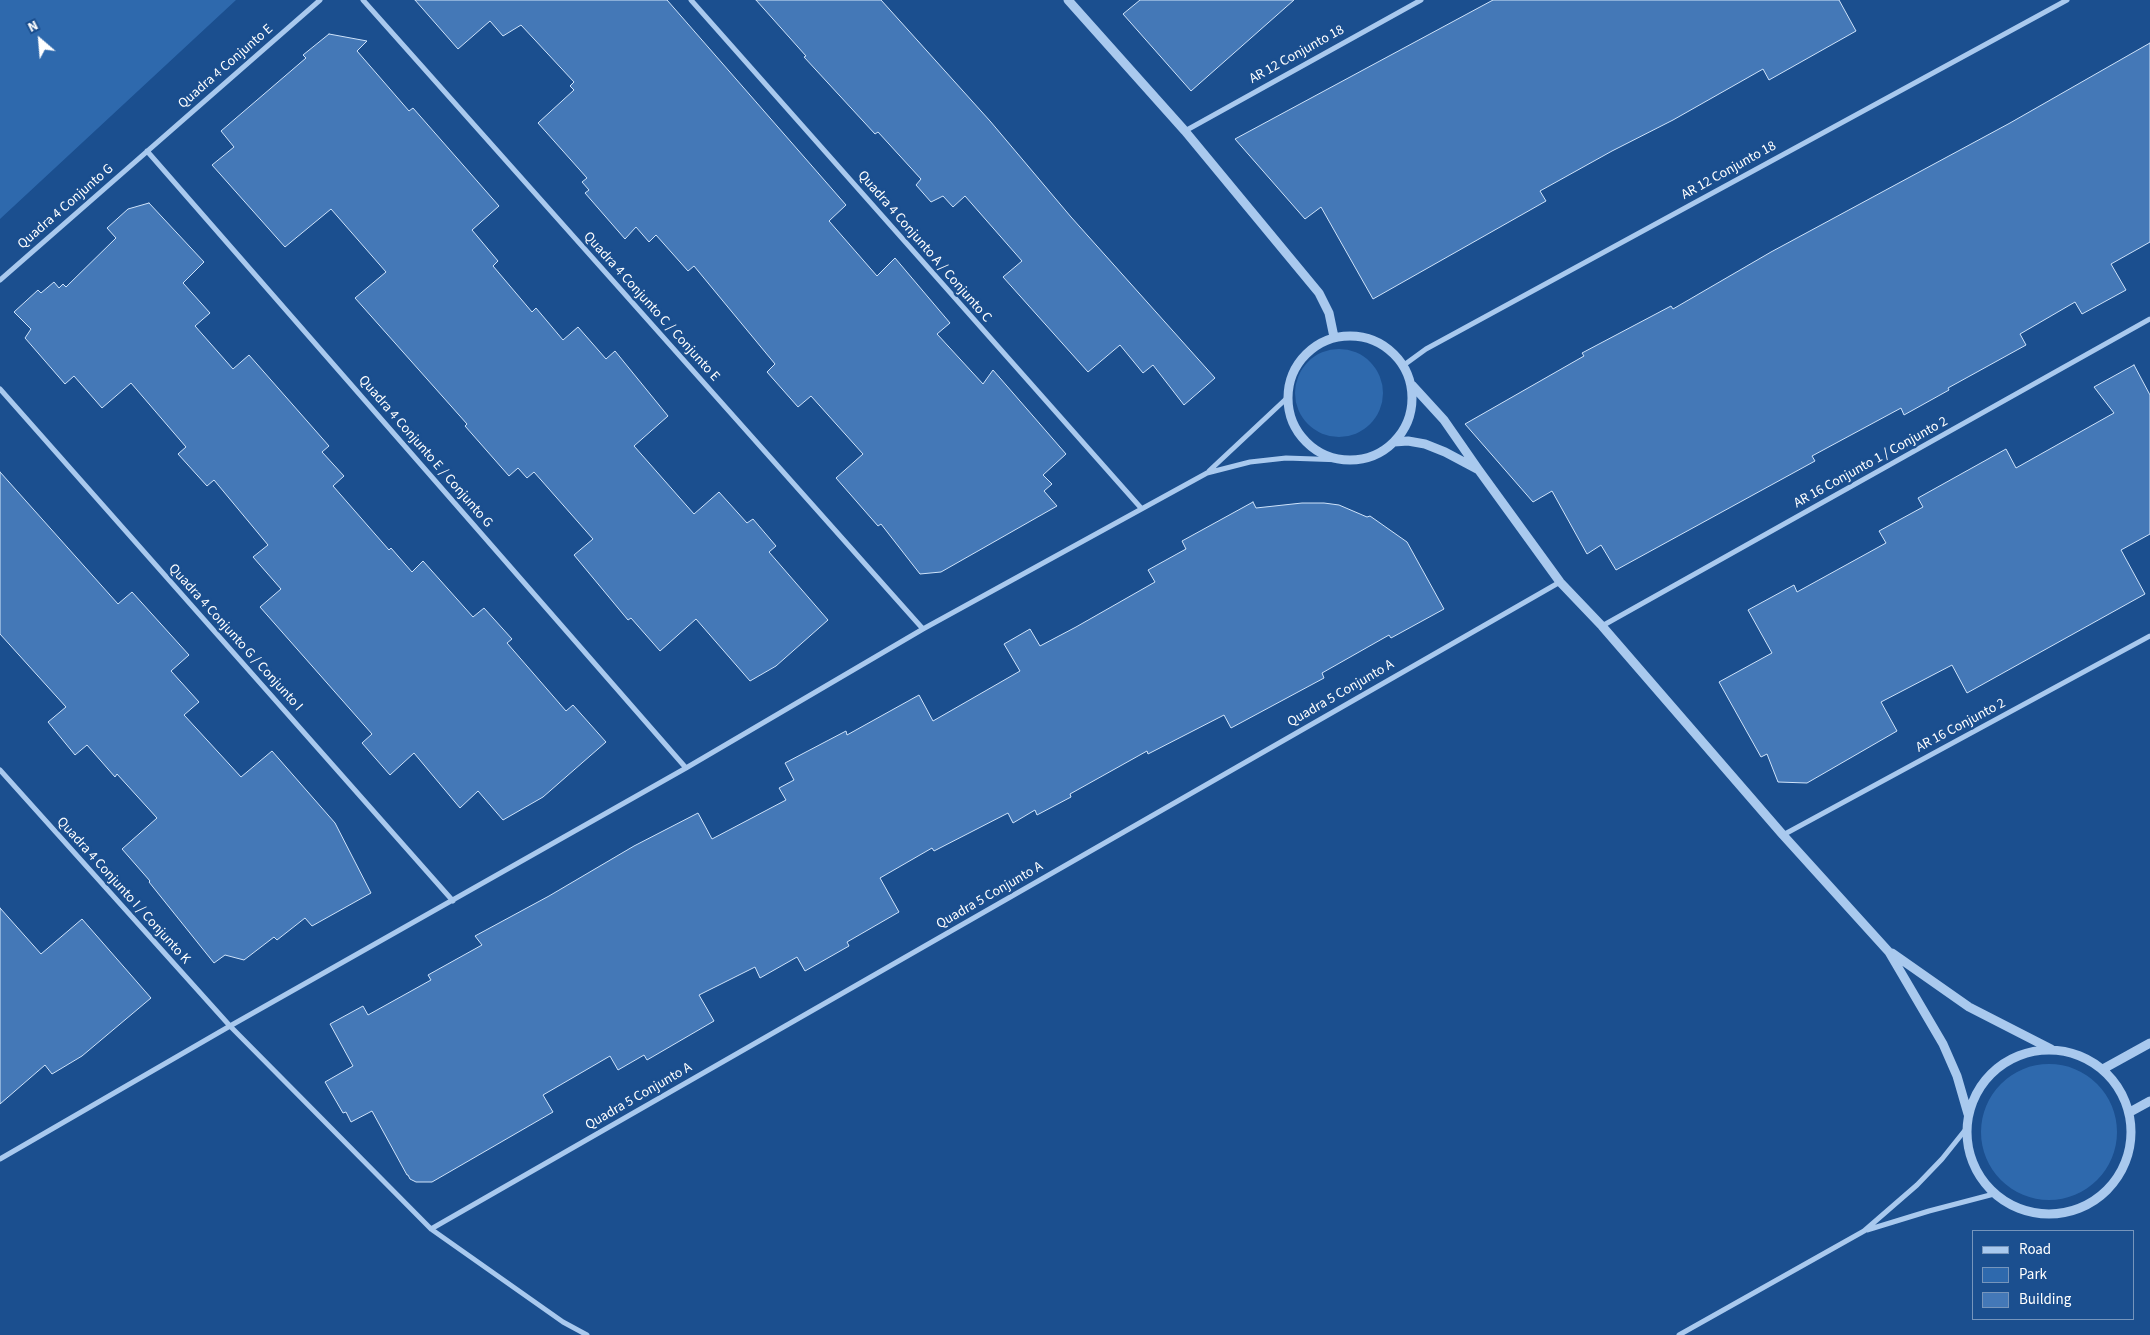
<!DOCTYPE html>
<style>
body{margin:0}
#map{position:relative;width:2150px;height:1335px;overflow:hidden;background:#1b4f8f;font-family:"Source Sans 3",sans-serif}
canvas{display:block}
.legend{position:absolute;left:1972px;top:1230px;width:162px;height:90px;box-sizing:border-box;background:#1b4f8f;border:1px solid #7695bc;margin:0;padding:6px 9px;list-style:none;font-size:15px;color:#fff}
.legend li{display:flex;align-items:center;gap:10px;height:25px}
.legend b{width:25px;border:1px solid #7695bc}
.north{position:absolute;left:15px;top:15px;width:50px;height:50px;-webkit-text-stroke:4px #1b4f8f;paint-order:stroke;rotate:333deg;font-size:14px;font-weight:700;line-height:20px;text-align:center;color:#fff}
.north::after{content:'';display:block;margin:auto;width:18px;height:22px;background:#fff;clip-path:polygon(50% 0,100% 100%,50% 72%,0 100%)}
</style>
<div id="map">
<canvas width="2150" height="1335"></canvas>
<ul class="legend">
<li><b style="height:6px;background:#a9c9ee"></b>Road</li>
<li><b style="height:14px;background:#2e69ad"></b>Park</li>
<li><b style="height:14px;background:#4478b7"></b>Building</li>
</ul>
<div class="north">N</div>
</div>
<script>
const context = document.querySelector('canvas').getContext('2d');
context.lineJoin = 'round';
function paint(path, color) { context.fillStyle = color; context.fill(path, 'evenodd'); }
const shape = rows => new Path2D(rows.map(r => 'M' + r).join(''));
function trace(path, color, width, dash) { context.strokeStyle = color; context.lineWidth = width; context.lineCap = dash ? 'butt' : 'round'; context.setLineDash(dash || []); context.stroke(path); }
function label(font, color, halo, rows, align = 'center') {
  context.font = font + ' "Source Sans 3",sans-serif'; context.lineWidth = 5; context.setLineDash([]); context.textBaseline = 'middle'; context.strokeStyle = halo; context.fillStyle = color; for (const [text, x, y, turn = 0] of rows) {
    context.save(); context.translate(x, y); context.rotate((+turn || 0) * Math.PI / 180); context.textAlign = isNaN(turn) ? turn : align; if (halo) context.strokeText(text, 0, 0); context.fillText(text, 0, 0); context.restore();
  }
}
const green = shape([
 [0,0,236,0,0,219],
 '1295 393a44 44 0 1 1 88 0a44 44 0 1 1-88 0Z',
 '1981 1132a68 68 0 1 1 136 0a68 68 0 1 1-136 0Z'
]);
const building = shape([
 [415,0,667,0,846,205,829,221,877,276,895,258,950,323,937,334,983,384,993,370,1066,454,1043,475,1052,484,1044,491,1057,506,941,572,920,574,881,524,878,526,836,478,863,454,811,396,798,407,767,372,775,364,694,266,688,271,656,235,649,242,636,227,625,239,585,193,589,190,582,182,587,178,538,123,574,90,570,86,574,82,521,25,503,36,490,21,458,49,415,0],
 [756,0,881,0,990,121,1071,217,1215,378,1184,405,1153,365,1143,373,1120,345,1088,372,1003,277,1022,261,965,196,953,207,943,196,931,202,916,185,921,179,878,132,875,134,804,57,806,56,756,0],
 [1140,0,1294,0,1191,91,1123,14,1140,0],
 [1493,0,1839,0,1856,31,1769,80,1763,69,1673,120,1612,151,1540,191,1546,201,1373,299,1321,207,1305,219,1235,139,1493,0],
 [329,34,367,41,357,51,409,111,413,108,499,206,472,230,498,261,493,266,532,312,536,308,563,340,578,327,606,359,615,351,668,416,634,446,694,514,719,492,747,523,753,519,776,546,769,552,828,620,776,666,750,681,696,619,660,651,631,618,628,620,574,555,593,539,534,472,527,478,518,468,509,476,465,426,467,424,355,298,386,272,331,209,285,247,212,165,234,147,221,131,306,58,303,55,329,34],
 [2150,43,2150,242,2111,264,2126,290,2082,314,2075,302,2020,334,2026,345,1948,388,1949,390,1904,415,1901,408,1812,456,1815,461,1616,570,1601,545,1587,554,1552,491,1533,502,1465,424,1584,356,1582,353,1671,306,1673,309,1771,252,2010,123,2150,43],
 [149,203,204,262,183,283,210,313,195,326,233,369,249,355,329,446,322,452,344,476,333,486,389,550,391,548,412,572,423,561,473,617,484,608,512,639,507,643,566,711,573,705,606,742,543,797,503,820,478,791,460,808,414,753,390,775,362,743,372,734,260,607,281,589,253,557,268,545,214,480,207,486,178,454,186,447,131,383,102,408,74,376,65,384,25,338,31,329,14,312,38,290,41,293,54,282,59,288,63,284,66,287,116,238,107,228,128,209,149,203],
 [2134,365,2150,395,2150,534,2121,550,2145,594,1967,693,1952,665,1881,702,1897,731,1807,783,1778,782,1767,754,1761,757,1719,682,1772,653,1748,610,1794,585,1797,592,1886,543,1879,531,1923,507,1918,498,2006,449,2016,468,2114,413,2094,387,2134,365],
 [0,472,118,604,132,592,189,655,171,671,199,702,184,715,241,777,272,751,335,823,371,893,312,926,305,918,277,940,274,937,244,960,225,955,214,963,149,882,150,881,122,849,157,818,117,774,115,777,87,745,75,755,48,722,66,707,0,634,0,472],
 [1253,502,1256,508,1302,503,1324,503,1339,505,1367,517,1370,516,1407,542,1444,609,1391,638,1389,635,1322,673,1324,678,1231,728,1224,715,1148,754,1147,751,1070,794,1071,797,1037,815,1035,810,1013,823,1008,813,934,851,932,848,880,878,899,912,847,942,849,946,805,971,797,957,760,978,755,967,699,995,714,1021,647,1060,644,1055,618,1070,610,1056,543,1095,553,1112,432,1182,416,1182,410,1179,408,1175,407,1175,372,1111,351,1122,346,1112,343,1113,325,1082,353,1066,330,1024,363,1006,368,1015,431,980,428,975,482,945,475,936,549,896,634,846,698,813,712,839,786,800,779,788,794,780,785,763,846,731,847,735,919,695,933,721,1020,671,1004,644,1030,629,1040,646,1076,627,1155,582,1148,570,1186,549,1182,541,1253,502],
 [0,908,41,954,82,919,151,998,82,1056,52,1074,45,1065,0,1104,0,908]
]);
const minor = shape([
 [363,0,923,629],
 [691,0,1141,508],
 [1185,131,1421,0],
 [147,151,686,768],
 [0,280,320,0],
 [1404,365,1426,349,2067,0],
 [0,389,453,901],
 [1209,471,1287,398],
 [1602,626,2150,319],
 [0,770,230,1026,431,1229,563,1322,587,1335],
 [1783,835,2150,636],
 [0,1159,230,1026,686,768,923,629,1207,473,1250,462,1286,458,1343,460],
 [431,1229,1560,582],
 [1867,1230,1929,1211,1994,1194],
 [1679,1335,1864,1231,1917,1185,1942,1159,1966,1129]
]);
const tertiary = shape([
 [1068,0,1185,131,1319,293,1329,313,1334,337],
 '1288 398a62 62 0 1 1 124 0a62 62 0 1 1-124 0Z',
 [1412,385,1444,420,1478,469,1560,582,1602,626,1783,835,1889,952,1943,1044,1957,1076,1968,1114],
 [1394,442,1408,441,1425,444,1445,452,1477,469],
 [1892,953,1969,1007,2051,1049],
 '1967 1132a82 82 0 1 1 164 0a82 82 0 1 1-164 0Z',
 [2103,1069,2150,1043],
 [2130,1112,2150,1101]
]);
const streetNames = [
 ["AR 12 Conjunto 18",1297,55,-29],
 ["Quadra 4 Conjunto E",226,67,-41],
 ["AR 12 Conjunto 18",1729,171,-29],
 ["Quadra 4 Conjunto G",66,207,-41],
 ["Quadra 4 Conjunto A / Conjunto C",924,247,49],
 ["Quadra 4 Conjunto C / Conjunto E",651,307,48],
 ["Quadra 4 Conjunto E / Conjunto G",425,452,49],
 ["AR 16 Conjunto 1 / Conjunto 2",1871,463,-29],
 ["Quadra 4 Conjunto G / Conjunto I",235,638,48],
 ["Quadra 5 Conjunto A",1341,694,-30],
 ["AR 16 Conjunto 2",1961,726,-28],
 ["Quadra 4 Conjunto I / Conjunto K",123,891,48],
 ["Quadra 5 Conjunto A",990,896,-30],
 ["Quadra 5 Conjunto A",639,1097,-30]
];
paint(green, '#2e69ad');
paint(building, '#4478b7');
trace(building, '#cfe3fa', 1);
trace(minor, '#a9c9ee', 5);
trace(tertiary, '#a9c9ee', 9);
label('14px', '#fff', '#1b4f8f', streetNames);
</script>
